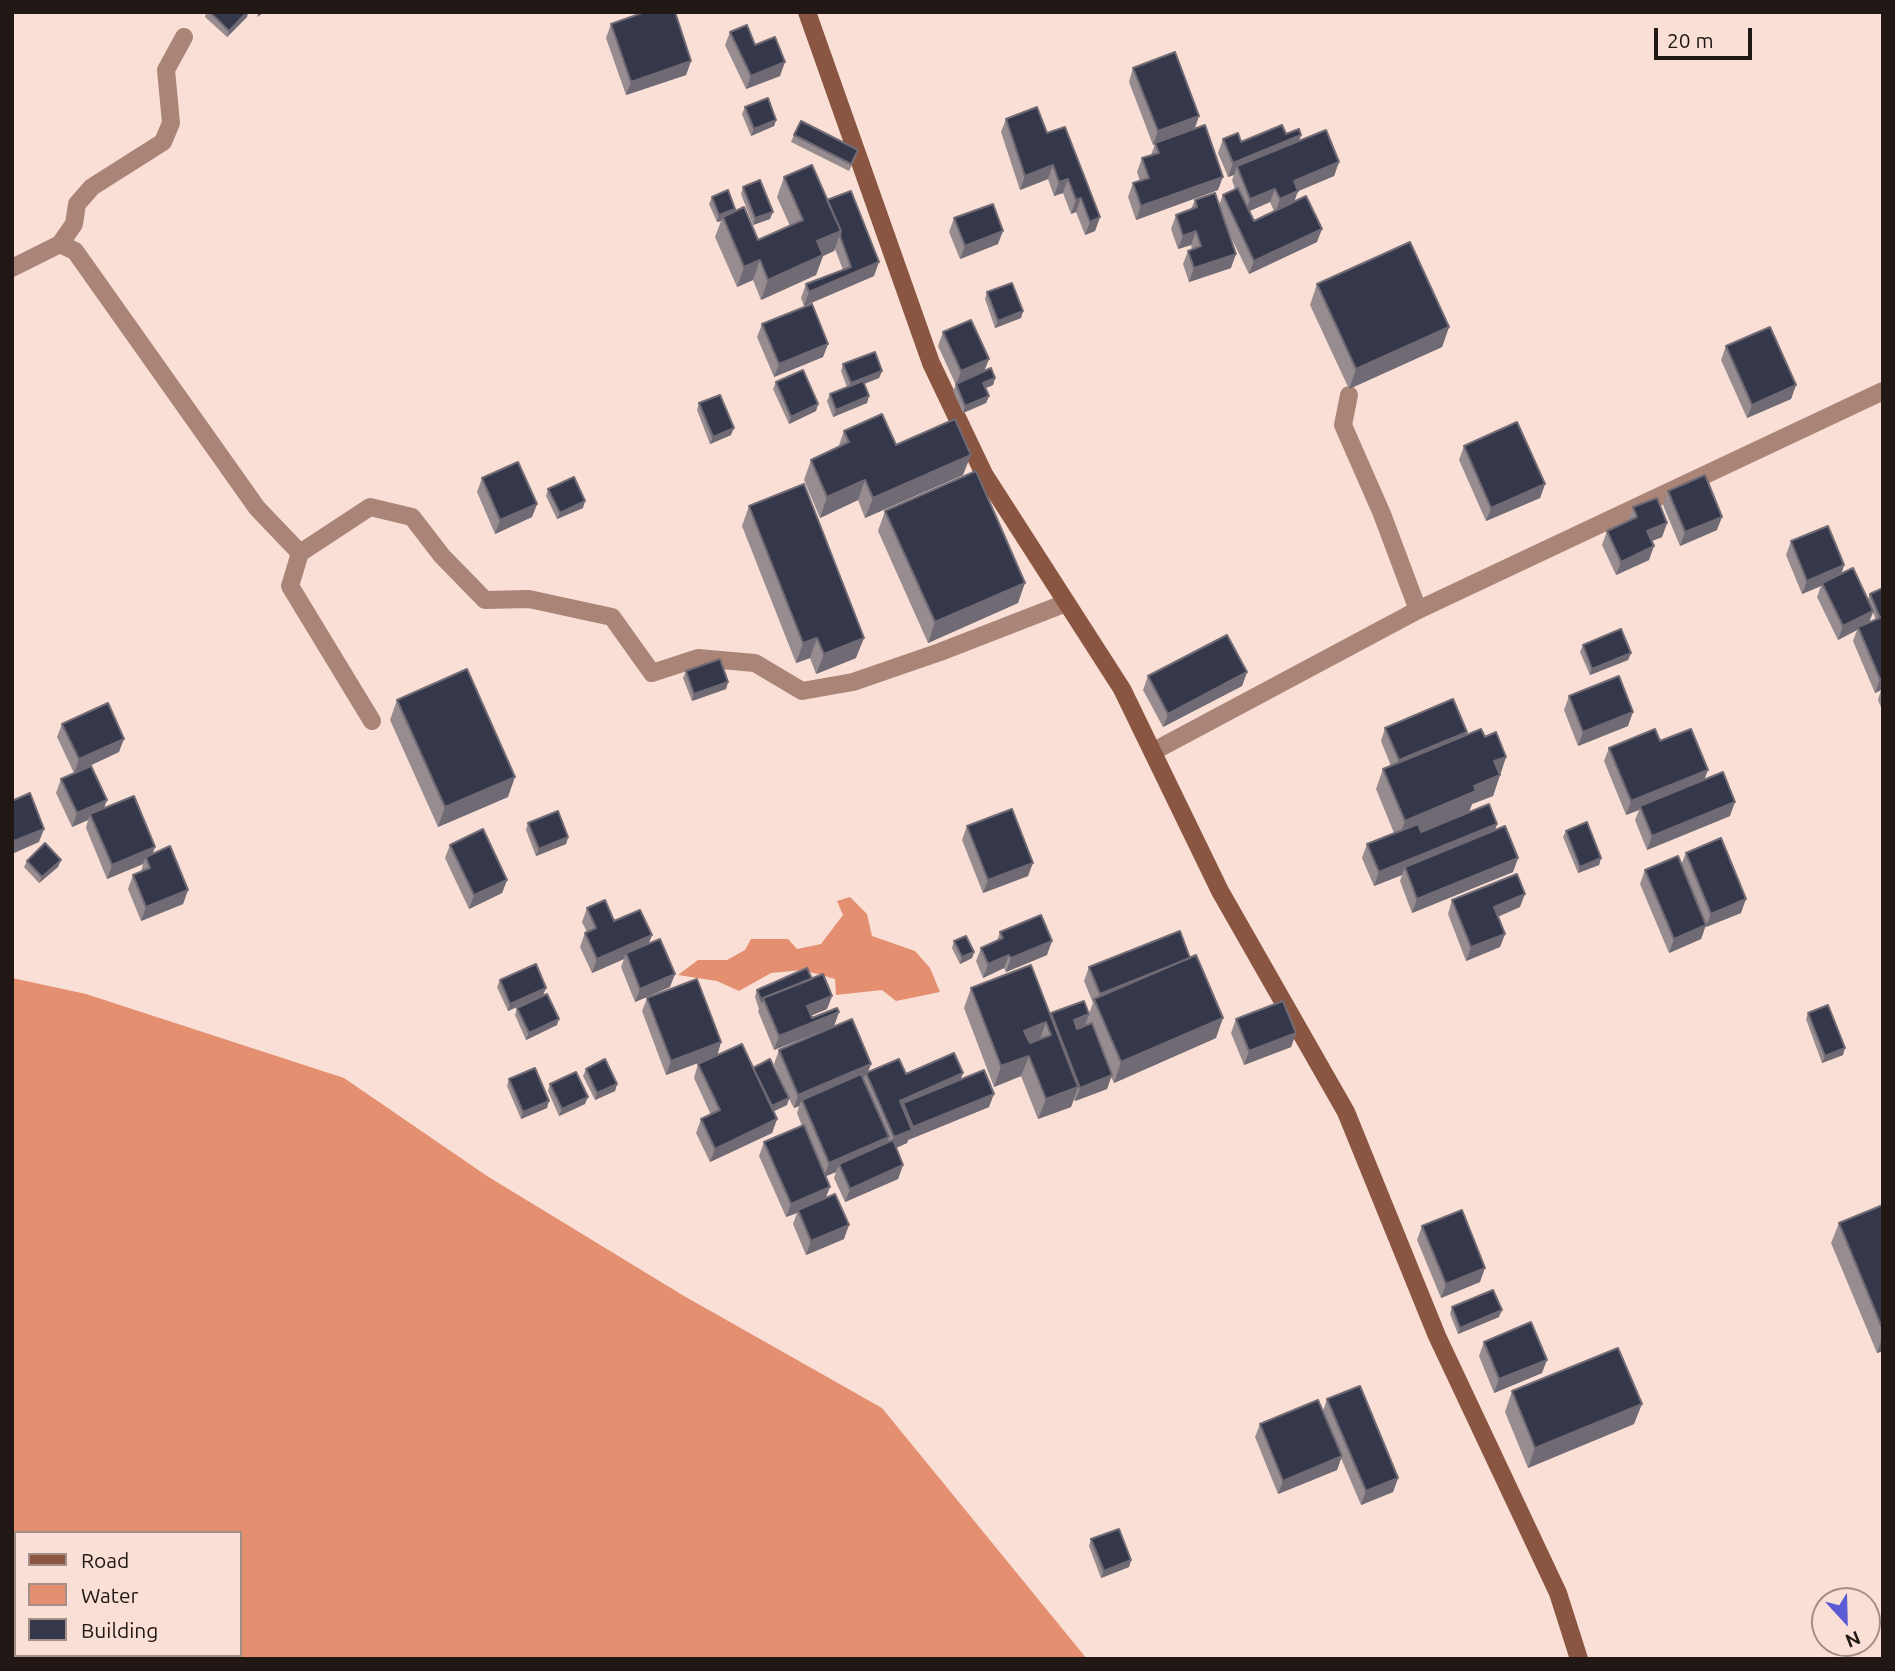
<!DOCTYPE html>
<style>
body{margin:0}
#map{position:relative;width:1895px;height:1671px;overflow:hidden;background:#f9dfd5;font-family:Ubuntu,sans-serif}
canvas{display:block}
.frame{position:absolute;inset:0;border:14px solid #211815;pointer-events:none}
.legend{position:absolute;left:14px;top:1531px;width:228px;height:126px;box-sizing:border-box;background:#f9dfd5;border:2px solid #a38f88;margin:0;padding:9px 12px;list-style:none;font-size:21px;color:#211815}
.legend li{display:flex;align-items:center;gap:14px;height:35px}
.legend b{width:35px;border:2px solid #a38f88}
.north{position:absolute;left:1811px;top:1587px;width:70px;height:70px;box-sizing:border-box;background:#f9dfd5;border:2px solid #a38f88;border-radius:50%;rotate:158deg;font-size:19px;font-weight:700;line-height:28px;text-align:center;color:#211815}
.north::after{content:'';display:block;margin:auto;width:24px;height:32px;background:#5b5cd4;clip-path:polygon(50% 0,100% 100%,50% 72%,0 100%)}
.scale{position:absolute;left:1654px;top:28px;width:98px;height:32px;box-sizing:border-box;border:4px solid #211815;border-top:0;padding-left:9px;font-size:21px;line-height:24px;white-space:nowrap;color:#211815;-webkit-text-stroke:5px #f9dfd5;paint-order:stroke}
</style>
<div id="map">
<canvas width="1895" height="1671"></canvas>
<div class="frame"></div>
<ul class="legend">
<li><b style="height:9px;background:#8a5642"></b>Road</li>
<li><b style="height:19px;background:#e48f70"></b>Water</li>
<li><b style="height:19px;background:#35384a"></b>Building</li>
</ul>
<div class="north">N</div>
<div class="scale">20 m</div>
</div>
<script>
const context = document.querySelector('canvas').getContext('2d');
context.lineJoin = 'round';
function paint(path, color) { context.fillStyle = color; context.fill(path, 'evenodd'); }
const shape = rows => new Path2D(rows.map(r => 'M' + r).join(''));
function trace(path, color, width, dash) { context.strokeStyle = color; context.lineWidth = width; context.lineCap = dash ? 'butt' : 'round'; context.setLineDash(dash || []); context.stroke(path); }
const water = shape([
 [850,897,867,914,872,936,915,951,930,968,940,992,896,1001,882,990,836,995,835,979,803,970,771,973,739,991,717,981,678,975,698,960,727,960,745,950,751,939,788,939,797,949,821,944,843,915,837,901],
 [12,978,86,994,344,1078,487,1176,684,1296,882,1408,1087,1659,12,1659],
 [16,1533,240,1533,240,1655,16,1655]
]);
const street = shape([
 [60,244,74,224,77,204,92,187,163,142,171,123,166,70,184,37],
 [12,268,60,244,75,251,257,508,300,553],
 [1349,395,1343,425,1382,514,1418,610],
 [372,721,290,586,300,553,370,507,412,517,442,556,485,600,529,599,612,617,652,673,698,658,755,663,802,691,853,682,940,652,1066,603],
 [1154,751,1418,610,1883,391]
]);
const secondary = shape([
 [807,12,931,363,984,474,1122,689,1220,891,1346,1112,1437,1336,1558,1593,1579,1659]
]);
const wall = shape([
 [206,12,248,12,247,17,227,37,205,17],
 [611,24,691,61,686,75,626,95,606,38],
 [730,32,755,45,780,76,746,89,725,45],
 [1133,68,1199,116,1195,129,1218,190,1136,220,1128,197,1133,183,1140,181,1137,172,1142,158,1151,155,1155,144,1153,145,1129,82],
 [745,107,776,120,774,126,751,136,742,114],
 [1006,119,1047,133,1100,217,1095,231,1085,235,1076,212,1071,214,1063,193,1054,196,1048,179,1020,190,1001,132],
 [1286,134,1301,135,1299,141,1339,162,1334,176,1298,191,1294,202,1317,242,1249,274,1228,231,1231,268,1189,282,1183,264,1188,251,1192,249,1191,245,1178,249,1171,229,1176,215,1191,209,1195,200,1219,205,1223,195,1235,189,1232,180,1234,175,1228,177,1218,153,1223,139,1241,142],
 [1270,202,1274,211,1254,221,1249,211],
 [794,135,856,157,849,171,791,142],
 [784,177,827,200,874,276,804,306,801,298,806,284,843,270,835,249,834,251,823,256,816,275,761,300,753,280,737,287,715,237,721,221,717,222,709,204,712,197,735,209,734,211,758,240,790,226,777,197],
 [743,187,770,219,753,225,741,194],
 [954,218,998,244,960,259,949,232],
 [1317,284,1449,327,1442,347,1349,389,1310,305],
 [987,292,1023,311,1021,318,995,328,985,299],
 [762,324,828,344,823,357,774,377,757,337],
 [943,332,984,371,995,378,993,385,985,388,989,396,986,403,963,413,953,391,956,385,938,346],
 [1726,346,1796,385,1791,399,1747,418,1721,360],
 [843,364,882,371,879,378,864,384,869,396,867,403,833,417,827,401,830,394,847,387,841,371],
 [776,382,818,404,816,411,789,424,773,389],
 [699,403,731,435,710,444,697,410],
 [844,431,896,445,963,475,865,518,858,500,820,518,804,480,811,460,838,448],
 [1464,446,1545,484,1540,498,1486,521,1459,460],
 [482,478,537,504,532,517,495,534,477,492],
 [548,489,583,508,557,519,546,496],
 [1668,491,1717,530,1680,546,1663,505],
 [749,506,856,658,816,674,810,658,796,663,742,526],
 [1633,507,1667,523,1662,537,1652,541,1649,560,1616,575,1602,545,1607,531,1629,521],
 [885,511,1018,603,928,643,878,531],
 [1791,541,1844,565,1841,574,1868,599,1870,594,1883,588,1883,712,1878,700,1881,690,1875,693,1853,641,1857,630,1838,640,1817,597,1821,586,1802,594,1786,555],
 [1873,613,1876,620,1869,623],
 [1583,645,1631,653,1628,660,1590,675,1580,652],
 [686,671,728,682,726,689,692,701,683,678],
 [1247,672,1242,686,1163,727,1143,690,1148,676],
 [1569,696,1628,726,1578,746,1564,710],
 [397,700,508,797,438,827,390,720],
 [62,724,119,752,74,773,57,737],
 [1385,728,1467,732,1465,735,1485,737,1506,757,1493,796,1472,804,1469,812,1421,831,1497,824,1495,830,1518,858,1513,872,1412,913,1400,881,1402,875,1374,886,1362,858,1367,844,1394,833,1376,789,1383,769,1391,766,1381,741],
 [1660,741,1705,779,1730,816,1647,850,1635,820,1639,810,1626,815,1604,761,1609,748],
 [61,779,104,809,153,854,188,890,183,904,141,921,128,889,133,875,141,872,143,864,107,879,86,828,88,820,72,827,56,793],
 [528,823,568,837,566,844,536,856,526,830],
 [967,826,1028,876,983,893,962,840],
 [1566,831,1601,858,1599,865,1578,873,1563,837],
 [450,845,507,880,502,893,469,909,445,858],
 [1686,853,1741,913,1705,927,1701,939,1669,953,1640,884,1645,870,1681,865],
 [61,860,58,867,39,883,24,867,27,861],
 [1452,900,1520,907,1498,917,1505,934,1500,947,1466,961,1448,914],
 [587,908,614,921,652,935,648,944,670,987,635,1002,621,967,624,959,592,973,580,947,585,933,587,932,582,922],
 [1000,932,1047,955,1006,972,1004,968,983,978,976,961,981,948,997,941],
 [954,941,974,952,972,958,960,964,952,948],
 [1089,967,1216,1038,1114,1083,1111,1077,1107,1089,1075,1101,1074,1099,1071,1107,1038,1119,1021,1076,994,1087,964,1008,971,988,1050,1014,1089,1014,1093,1003,1084,981],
 [812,979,832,996,827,1009,811,1016,812,1018,839,1012,834,1026,774,1050,758,1011,759,1009,755,997,757,990],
 [500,980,546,988,543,995,508,1011,497,987],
 [647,998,721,1042,717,1056,753,1068,787,1093,774,1064,779,1050,868,1072,960,1080,989,1107,908,1140,907,1143,896,1148,903,1165,898,1179,845,1202,834,1178,836,1172,826,1176,826,1198,844,1239,806,1255,793,1224,797,1213,786,1217,759,1156,764,1142,802,1126,797,1113,799,1106,794,1108,789,1099,787,1105,774,1111,777,1119,772,1133,710,1162,696,1133,701,1119,711,1115,694,1078,698,1064,716,1056,666,1075,642,1011],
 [517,1008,557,1025,526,1040,515,1015],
 [1808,1013,1843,1055,1822,1063,1806,1019],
 [1236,1019,1296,1033,1291,1047,1244,1065,1231,1033],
 [586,1069,617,1084,615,1091,595,1100,583,1076],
 [509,1079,547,1108,521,1119,507,1086],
 [550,1084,585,1104,559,1116,548,1091],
 [1883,1205,1883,1351,1877,1353,1831,1243,1839,1223],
 [1422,1226,1480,1282,1441,1298,1417,1240],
 [1452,1307,1499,1317,1458,1334,1450,1314],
 [1484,1342,1542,1373,1494,1393,1479,1356],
 [1512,1391,1634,1424,1528,1468,1505,1412],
 [1327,1399,1398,1478,1393,1492,1361,1505,1341,1458,1337,1470,1278,1494,1255,1437,1260,1424,1323,1411],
 [1091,1539,1131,1560,1129,1567,1101,1578,1089,1546]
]);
const shadedWall = shape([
 [247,12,248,12,247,17,227,37,229,31],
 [259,12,265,12,257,17],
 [691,61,686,75,626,95,631,82],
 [785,62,780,76,746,89,751,76],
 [1199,116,1194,129,1153,145,1158,131],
 [776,120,774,126,751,136,754,129],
 [1301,135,1296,149,1237,166,1234,175,1228,177,1233,163],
 [1339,162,1334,176,1289,195,1294,181],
 [1053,165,1048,179,1020,190,1025,176],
 [1223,177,1218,190,1136,220,1141,206],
 [1068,179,1063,193,1054,196,1059,182],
 [1275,189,1270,202,1245,213,1250,199],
 [1298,191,1293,205,1275,213,1280,199],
 [1081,198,1076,212,1071,214,1076,200],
 [735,209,733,216,723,217,721,221,717,222,719,215],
 [773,212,770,219,753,225,755,218],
 [1100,217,1095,231,1085,235,1090,222],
 [1322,229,1317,242,1249,274,1254,261],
 [841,231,834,251,823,256,816,275,761,300,768,280,817,241],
 [1003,231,998,244,960,259,965,246],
 [1196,231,1191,245,1178,249,1183,236],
 [1236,254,1231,268,1189,282,1194,268],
 [760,260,753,280,737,287,744,267],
 [879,262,874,276,804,306,809,292],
 [1023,311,1021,318,995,328,998,321],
 [1449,327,1442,347,1349,389,1356,369],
 [828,344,823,357,774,377,779,364],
 [989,359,984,372,956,385,961,371],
 [882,371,879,378,848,390,851,383],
 [995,378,993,385,981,390,983,383],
 [1796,385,1791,399,1747,418,1752,405],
 [869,396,867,403,833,417,836,410],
 [989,396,986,403,963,413,965,406],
 [818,404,816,411,789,424,791,417],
 [734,428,731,435,710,444,713,437],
 [971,455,963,475,865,518,873,498],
 [865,480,858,500,820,518,827,497],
 [1545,484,1540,498,1486,521,1491,508],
 [585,501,583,508,557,519,560,513],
 [537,504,532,517,495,534,500,520],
 [1722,517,1717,530,1680,546,1685,532],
 [1667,523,1662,537,1642,545,1647,531],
 [1654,546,1649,560,1616,575,1621,562],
 [1844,565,1840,579,1822,583,1821,586,1802,594,1807,581],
 [1025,583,1018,603,928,643,935,622],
 [1873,611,1868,625,1858,627,1857,630,1838,640,1843,626],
 [817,638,810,658,796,663,803,643],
 [864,638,856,658,816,674,824,654],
 [1631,653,1628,660,1590,675,1592,669],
 [1247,672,1242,686,1163,727,1168,714],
 [1883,678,1883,686,1881,690,1875,693,1880,679],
 [728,682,726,689,692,701,694,694],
 [1633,712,1628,726,1578,746,1583,732],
 [1467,732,1462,745,1394,773,1399,760],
 [124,739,119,752,74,773,79,759],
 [1506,757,1493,796,1472,804,1469,812,1397,841,1405,821,1474,786,1494,761],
 [1708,770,1703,783,1640,806,1639,810,1626,815,1631,801],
 [515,777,508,797,438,827,445,807],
 [107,800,102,814,90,814,88,820,72,827,77,813],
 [1735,802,1730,816,1647,850,1652,836],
 [1497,824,1492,838,1405,867,1402,875,1374,886,1379,872],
 [44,829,39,842,12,854,12,847,14,841],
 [568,837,566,844,536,856,539,849],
 [155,847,150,861,146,857,143,864,107,879,112,865],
 [1518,858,1513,872,1412,913,1417,899],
 [1601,858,1599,865,1578,873,1580,867],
 [61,860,58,867,39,883,42,877],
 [1033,863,1028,876,983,893,988,880],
 [507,880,502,893,469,909,474,895],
 [188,890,183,904,141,921,146,907],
 [1525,894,1520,907,1489,920,1494,907],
 [1746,899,1741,913,1706,927,1711,914],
 [1706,925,1701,939,1669,953,1674,939],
 [1505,934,1500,947,1466,961,1471,947],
 [652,935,647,948,626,953,624,959,592,973,597,959],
 [1052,941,1047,955,1006,972,1011,958],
 [974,952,972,958,960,964,962,957],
 [1009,955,1004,968,983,978,988,964],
 [1190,958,1096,1004,1100,994],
 [675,974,670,987,635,1002,640,989],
 [546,988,543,995,508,1011,510,1004],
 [832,996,827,1009,802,1019,807,1006],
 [839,1012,834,1026,774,1050,779,1036],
 [1089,1014,1084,1028,1069,1034,1074,1020],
 [1223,1018,1216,1038,1114,1083,1121,1062],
 [559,1019,557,1025,526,1040,529,1033],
 [1046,1022,1039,1042,1017,1051,1024,1031],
 [1296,1033,1291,1047,1244,1065,1249,1051],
 [721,1042,717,1056,666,1075,671,1061],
 [1845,1048,1843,1055,1822,1063,1825,1056],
 [1029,1056,1021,1076,994,1087,1001,1066],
 [871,1064,867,1075,866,1073,864,1078,803,1104,802,1100,799,1106,794,1108,798,1095],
 [963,1073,958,1087,903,1103,900,1112,900,1101],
 [1112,1075,1107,1089,1075,1101,1080,1088],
 [617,1084,615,1091,595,1100,597,1093],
 [1078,1087,1071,1107,1038,1119,1046,1099],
 [994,1094,989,1107,908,1140,907,1143,889,1151,894,1137,911,1130,913,1127],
 [588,1097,585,1104,559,1116,562,1109],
 [789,1098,787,1105,770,1113,772,1106],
 [549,1101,547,1108,521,1119,523,1112],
 [777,1119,772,1133,710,1162,715,1149],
 [889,1137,884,1151,839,1164,836,1172,824,1177,829,1163],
 [903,1165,898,1179,845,1202,850,1189],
 [830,1187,825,1200,798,1210,797,1213,786,1217,791,1204],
 [849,1225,844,1239,806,1255,811,1241],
 [1485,1268,1480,1282,1441,1298,1446,1284],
 [1502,1310,1499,1317,1458,1334,1460,1328],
 [1883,1336,1883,1351,1877,1353],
 [1547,1360,1542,1373,1494,1393,1499,1379],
 [1642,1404,1634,1424,1528,1468,1535,1448],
 [1342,1456,1337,1470,1278,1494,1283,1481],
 [1398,1478,1393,1492,1361,1505,1366,1491],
 [1131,1560,1129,1567,1101,1578,1104,1571]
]);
const building = shape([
 [210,12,247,12,229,31,210,12],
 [645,12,675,12,691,61,631,82,611,24,645,12],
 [747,25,755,45,775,37,785,62,751,76,730,32,747,25],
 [1175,52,1199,116,1158,131,1133,68,1175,52],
 [768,98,776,120,754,129,745,107,768,98],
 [1037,107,1047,133,1065,127,1100,217,1090,222,1081,198,1076,200,1068,179,1059,182,1053,165,1025,176,1006,119,1037,107],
 [801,121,858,150,851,164,794,135,801,121],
 [1205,125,1223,177,1141,206,1133,183,1149,178,1142,158,1159,153,1155,143,1205,125],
 [1282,125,1286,134,1299,129,1301,135,1233,163,1223,139,1238,133,1241,142,1282,125],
 [1326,130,1339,162,1294,181,1298,191,1280,199,1275,189,1250,199,1237,166,1326,130],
 [812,165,841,231,817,241,823,255,768,280,760,260,744,267,723,217,744,207,758,240,803,220,784,177,812,165],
 [760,180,773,212,755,218,743,187,760,180],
 [1238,188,1254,221,1306,196,1322,229,1254,261,1223,195,1238,188],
 [728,190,735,209,719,215,712,197,728,190],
 [851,191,879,262,809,292,806,284,851,267,840,236,841,231,827,200,851,191],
 [1215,193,1236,254,1194,268,1188,251,1201,246,1196,231,1183,236,1176,215,1197,207,1195,200,1215,193],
 [993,204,1003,231,965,246,954,218,993,204],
 [1410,242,1449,327,1356,369,1317,284,1410,242],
 [1012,283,1023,311,998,321,987,292,1012,283],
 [812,304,828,344,779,364,762,324,812,304],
 [971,320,989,359,961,371,943,332,971,320],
 [1770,327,1796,385,1752,405,1726,346,1770,327],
 [875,352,882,371,851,383,843,364,875,352],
 [991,368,995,378,983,383,989,396,965,406,956,384,991,368],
 [803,370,818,404,791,417,776,382,803,370],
 [863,381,869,396,836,410,830,394,863,381],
 [720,395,734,428,713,437,699,403,720,395],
 [882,414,896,445,955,419,971,455,873,498,865,480,827,497,811,460,849,442,844,431,882,414],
 [1517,422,1545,484,1491,508,1464,446,1517,422],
 [518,462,537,504,500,520,482,478,518,462],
 [976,471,1025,583,935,622,885,511,976,471],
 [1705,475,1722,517,1685,532,1668,491,1705,475],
 [574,477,585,501,560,513,548,489,574,477],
 [804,484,864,638,824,654,817,638,803,643,749,506,804,484],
 [1657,498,1667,523,1647,531,1654,546,1621,562,1607,531,1637,517,1633,507,1657,498],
 [1828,526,1844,565,1807,581,1791,541,1828,526],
 [1853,568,1873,611,1843,626,1822,583,1853,568],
 [1883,588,1883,618,1882,617,1880,618,1870,594,1883,588],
 [1882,617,1883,678,1880,679,1858,627,1882,617],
 [1621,629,1631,653,1592,669,1583,645,1621,629],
 [1227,635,1247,672,1168,714,1148,676,1227,635],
 [720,659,728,682,694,694,686,671,720,659],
 [467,669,515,777,445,807,397,700,467,669],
 [1619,676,1633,712,1583,732,1569,696,1619,676],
 [1453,699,1467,732,1399,760,1385,728,1453,699],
 [108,703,124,739,79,759,62,724,108,703],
 [1481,729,1485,737,1496,732,1506,757,1494,761,1500,775,1474,786,1476,791,1405,821,1383,769,1481,729],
 [1655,729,1660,741,1691,729,1708,770,1631,801,1609,748,1655,729],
 [91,766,107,800,77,813,61,779,91,766],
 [1723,772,1735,802,1652,836,1640,806,1723,772],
 [30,793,44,829,14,841,12,836,12,801,30,793],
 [134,796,155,847,112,865,90,814,134,796],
 [1489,804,1497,824,1379,872,1367,844,1418,824,1421,832,1489,804],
 [1012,809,1033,863,988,880,967,826,1012,809],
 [558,811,568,837,539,849,528,823,558,811],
 [1587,822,1601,858,1580,867,1566,831,1587,822],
 [1505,826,1518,858,1417,899,1405,867,1505,826],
 [483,829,507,880,474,895,450,845,483,829],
 [1721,838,1746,899,1711,914,1686,853,1721,838],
 [45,843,61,860,42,877,27,861,45,843],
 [170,846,188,890,146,907,133,875,150,868,146,857,170,846],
 [1678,856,1706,925,1674,939,1645,870,1678,856],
 [1517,874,1525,894,1494,907,1505,934,1471,947,1452,900,1517,874],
 [605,900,614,921,640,910,652,935,597,959,585,933,596,928,587,908,605,900],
 [1041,915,1052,941,1011,958,1009,955,988,964,981,948,1003,938,1000,932,1041,915],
 [1180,931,1190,958,1100,994,1089,967,1180,931],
 [966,936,974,952,962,957,954,941,966,936],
 [660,939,675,974,640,989,626,953,660,939],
 [1196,955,1223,1018,1121,1062,1094,999,1196,955],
 [536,964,546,988,510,1004,500,980,536,964],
 [1031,965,1078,1087,1046,1099,1029,1056,1001,1066,971,988,1031,965],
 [1046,1022,1051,1035,1030,1043,1024,1031,1046,1022],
 [807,968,812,979,763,998,762,1002,757,990,807,968],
 [823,974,832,996,807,1006,812,1018,837,1008,839,1012,779,1036,763,998,823,974],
 [697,979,721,1042,671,1061,647,998,697,979],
 [547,994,559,1019,529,1033,517,1008,547,994],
 [1084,1001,1089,1014,1074,1020,1077,1029,1092,1023,1112,1075,1080,1088,1051,1013,1084,1001],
 [1283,1001,1296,1033,1249,1051,1236,1019,1283,1001],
 [1828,1005,1845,1048,1825,1056,1808,1013,1828,1005],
 [852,1019,871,1064,798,1095,779,1050,852,1019],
 [742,1044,777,1119,715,1149,701,1119,720,1110,698,1064,742,1044],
 [954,1053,963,1073,900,1101,912,1130,894,1137,866,1073,899,1059,906,1074,954,1053],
 [605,1059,617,1084,597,1093,586,1069,605,1059],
 [770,1059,789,1098,772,1106,753,1068,770,1059],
 [535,1068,549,1101,523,1112,509,1079,535,1068],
 [984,1070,994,1094,913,1127,903,1103,984,1070],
 [576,1072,588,1097,562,1109,550,1084,576,1072],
 [861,1074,889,1137,829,1163,802,1100,861,1074],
 [804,1125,830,1187,791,1204,764,1142,804,1125],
 [893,1140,903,1165,850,1189,839,1164,893,1140],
 [835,1194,849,1225,811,1241,798,1210,835,1194],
 [1883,1205,1883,1330,1839,1223,1883,1205],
 [1462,1210,1485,1268,1446,1284,1422,1226,1462,1210],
 [1493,1290,1502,1310,1460,1328,1452,1307,1493,1290],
 [1531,1322,1547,1360,1499,1379,1484,1342,1531,1322],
 [1618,1348,1642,1404,1535,1448,1512,1391,1618,1348],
 [1360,1386,1398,1478,1366,1491,1327,1399,1360,1386],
 [1318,1400,1342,1456,1283,1481,1260,1424,1318,1400],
 [1119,1529,1131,1560,1104,1571,1091,1539,1119,1529]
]);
paint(water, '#e48f70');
trace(street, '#aa8477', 18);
trace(secondary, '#8a5642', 18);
paint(wall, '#978c90');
paint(shadedWall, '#706a74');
paint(building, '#35384a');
trace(building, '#706a74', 2);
</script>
